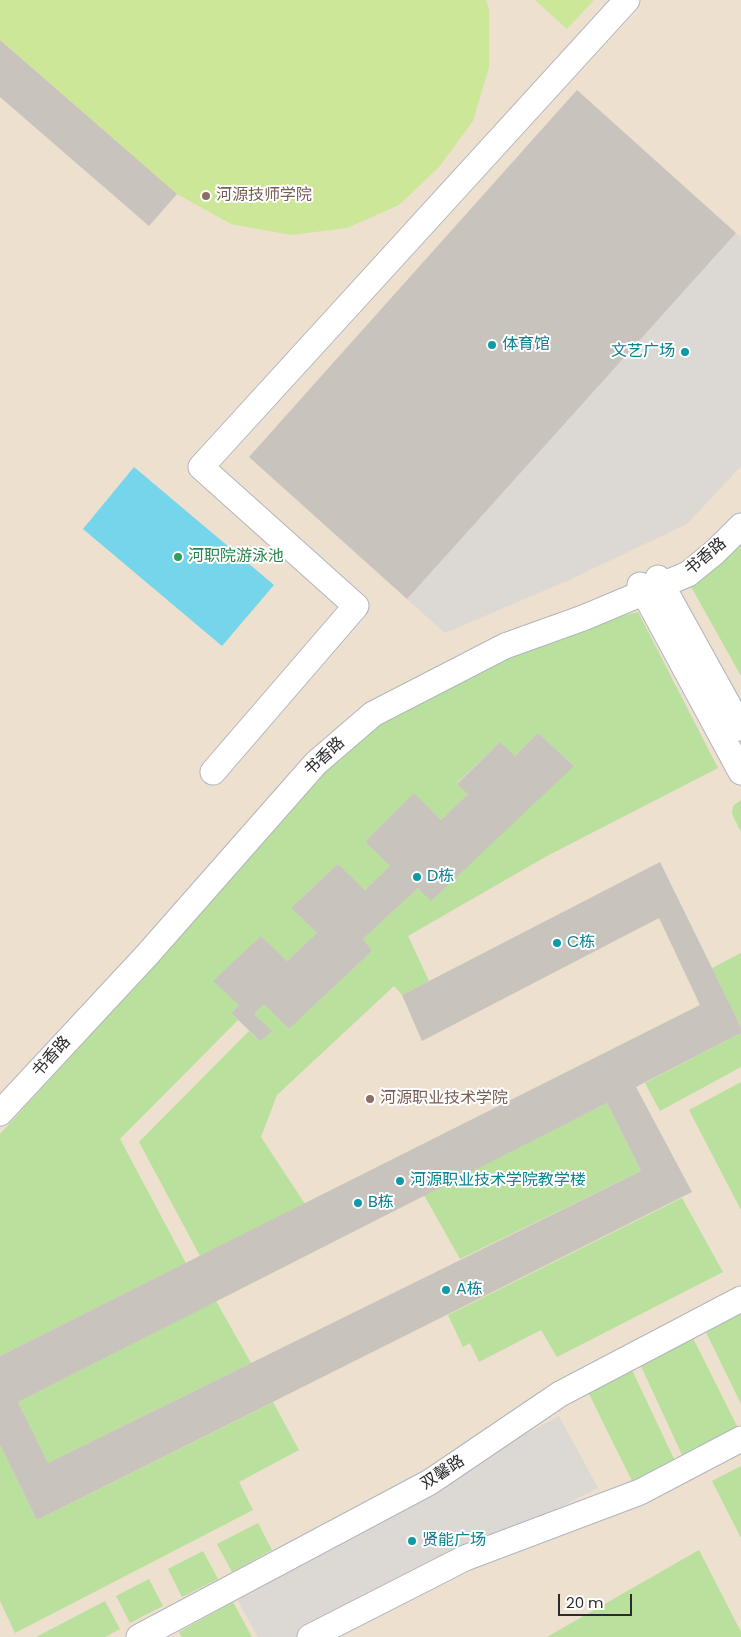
<!DOCTYPE html>
<meta charset="utf-8">
<style>
body{margin:0}
#map{position:relative;width:741px;height:1637px;overflow:hidden;background:#ece5de;font-family:Poppins,sans-serif}
canvas{display:block}
.scale{position:absolute;left:558px;top:1594px;width:74px;height:22px;box-sizing:border-box;border:2px solid #2b2b2b;border-top:0;padding-left:6px;font-size:15px;line-height:18px;white-space:nowrap;color:#2b2b2b;-webkit-text-stroke:4px #fff;paint-order:stroke}
</style>
<div id="map">
<canvas width="741" height="1637"></canvas>
<div class="scale">20 m</div>
</div>
<script>
const context = document.querySelector('canvas').getContext('2d');
context.lineJoin = 'round';
function paint(path, color) { context.fillStyle = color; context.fill(path, 'evenodd'); }
const shape = rows => new Path2D(rows.map(r => 'M' + r).join(''));
function trace(path, color, width, dash) { context.strokeStyle = color; context.lineWidth = width; context.lineCap = dash ? 'butt' : 'round'; context.setLineDash(dash || []); context.stroke(path); }
function label(font, color, halo, rows, align = 'center') {
  context.font = font + ' Poppins,"Noto Sans SC",sans-serif'; context.lineWidth = 4; context.setLineDash([]); context.textBaseline = 'middle'; context.strokeStyle = halo; context.fillStyle = color; for (const [text, x, y, turn = 0] of rows) {
    context.save(); context.translate(x, y); context.rotate((+turn || 0) * Math.PI / 180); context.textAlign = isNaN(turn) ? turn : align; if (halo) context.strokeText(text, 0, 0); context.fillText(text, 0, 0); context.restore();
  }
}
const education = shape([
 [0,0,741,0,741,1637,0,1637]
]);
const green = shape([
 [741,539,741,676,689,583],
 [638,612,718,768,547,856,408,936,429,981,402,995,394,986,277,1095,261,1137,305,1204,200,1256,139,1142,249,1031,260,1041,271,1031,254,1014,264,1004,289,1029,372,951,363,939,418,888,431,900,573,765,538,733,515,756,500,742,457,783,468,794,441,820,414,794,365,842,390,866,365,890,338,864,291,908,317,933,287,961,261,936,214,981,239,1005,231,1013,238,1020,120,1139,186,1263,0,1356,0,1134,189,927,331,766,379,724,519,653,597,622],
 [741,800,741,832,732,814,733,806],
 [741,953,741,1027,712,968],
 [741,1033,741,1067,660,1111,645,1083],
 [741,1082,741,1210,689,1110],
 [607,1103,641,1171,460,1259,424,1195],
 [682,1198,723,1272,557,1357,541,1330,479,1362,470,1343,463,1347,448,1315],
 [216,1301,251,1363,48,1463,18,1402],
 [741,1310,741,1404,704,1328],
 [692,1336,738,1428,683,1457,640,1364],
 [631,1368,675,1461,633,1483,587,1390],
 [273,1402,299,1450,239,1482,253,1510,15,1633,0,1601,0,1445,37,1520],
 [741,1466,741,1538,712,1481],
 [258,1523,272,1550,232,1572,217,1544],
 [699,1550,741,1632,741,1637,547,1637],
 [203,1551,218,1579,182,1597,168,1569],
 [149,1579,163,1606,130,1623,116,1596],
 [105,1601,120,1629,105,1637,36,1637],
 [233,1602,252,1637,182,1637,179,1632]
]);
const pitch = shape([
 [0,0,486,0,489,10,489,67,473,121,439,167,399,205,347,228,291,235,231,224,177,194,0,40],
 [535,0,594,0,567,29]
]);
const plaza = shape([
 [736,233,741,238,741,466,687,524,569,580,445,633,407,599],
 [559,1416,598,1488,303,1637,258,1637,234,1594]
]);
const water = shape([
 [134,467,274,585,222,646,83,529]
]);
const building = shape([
 [0,40,177,194,149,226,0,97],
 [577,90,736,233,407,599,249,457],
 [538,733,574,766,431,901,418,888,363,939,372,951,289,1029,264,1004,254,1014,272,1031,260,1041,231,1013,239,1005,213,981,261,936,287,961,317,933,291,908,338,864,365,890,390,866,365,842,414,793,441,820,468,794,457,784,500,742,515,756],
 [660,862,741,1027,741,1033,636,1087,692,1192,37,1520,0,1445,0,1356,700,1005,659,918,422,1041,402,995],
 [607,1103,641,1171,48,1463,18,1402]
]);
const street = shape([
 [658,578,741,728],
 [640,585,741,772],
 [213,772,356,606,201,467,627,0],
 [0,1113,147,955,316,763,373,714,505,646,583,618,688,574,715,552,741,526],
 [139,1637,430,1482,560,1394,741,1299],
 [310,1637,465,1558,640,1492,741,1439]
]);
const markers = [
 [206,196,5,"#8d6e63"],
 [492,345,5,"#0f9aa8"],
 [685,352,5,"#0f9aa8"],
 [178,557,5,"#2e9e5b"],
 [417,877,5,"#0f9aa8"],
 [557,943,5,"#0f9aa8"],
 [370,1099,5,"#8d6e63"],
 [400,1181,5,"#0f9aa8"],
 [358,1203,5,"#0f9aa8"],
 [446,1290,5,"#0f9aa8"],
 [412,1541,5,"#0f9aa8"]
];
const educationNames = [
 ["河源技师学院",216,196],
 ["河源职业技术学院",380,1099]
];
const cultureNames = [
 ["体育馆",502,345],
 ["文艺广场",675,352,"right"],
 ["D栋",427,877],
 ["C栋",567,943],
 ["河源职业技术学院教学楼",410,1181],
 ["B栋",368,1203],
 ["A栋",456,1290],
 ["贤能广场",422,1541]
];
const leisureNames = [
 ["河职院游泳池",188,557]
];
const streetNames = [
 ["书香路",706,557,-40],
 ["书香路",325,757,-43],
 ["书香路",52,1057,-48],
 ["双馨路",443,1473,-33]
];
paint(education, '#ede0ce');
paint(green, '#bae09d');
paint(pitch, '#cde799');
paint(plaza, '#dcd8d4');
paint(water, '#75d5ea');
paint(building, '#c8c3bc');
trace(street, '#b1b5be', 27);
trace(street, '#fff', 25);
for (const [x, y, r, color] of markers) { const dot = new Path2D(); dot.arc(x, y, r, 0, 2 * Math.PI); context.fillStyle = color; context.fill(dot); trace(dot, '#fff', 2); }
label('16px', '#785e54', '#fff', educationNames, 'left');
label('16px', '#0d838f', '#fff', cultureNames, 'left');
label('16px', '#27864d', '#fff', leisureNames, 'left');
label('16px', '#2b2b2b', '#fff', streetNames);
</script>
